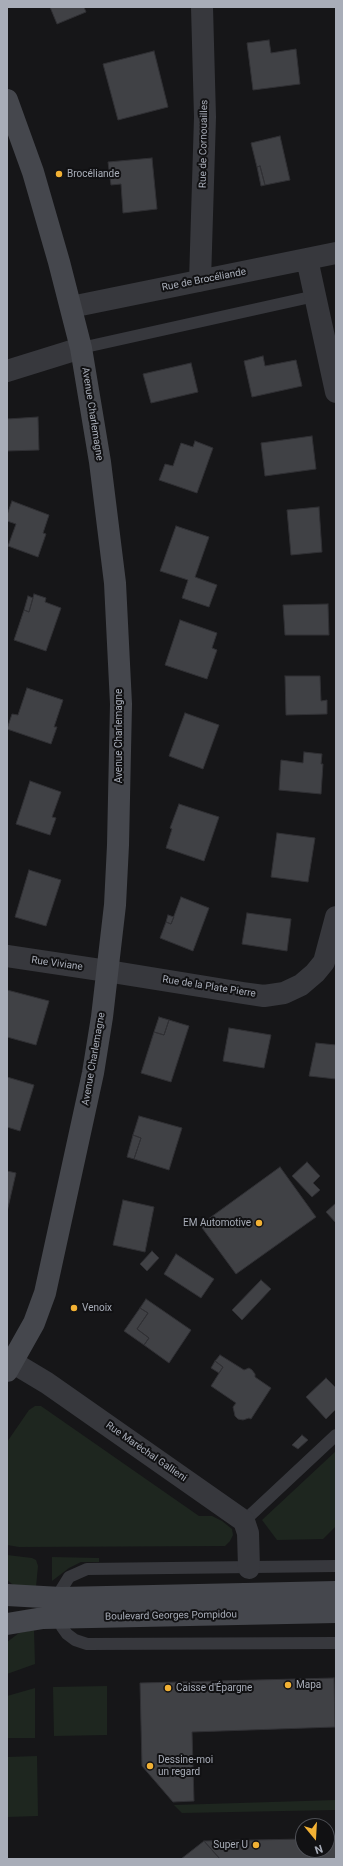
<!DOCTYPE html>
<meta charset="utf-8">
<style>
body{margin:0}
#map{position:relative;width:343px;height:1866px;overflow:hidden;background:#161618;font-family:Roboto,sans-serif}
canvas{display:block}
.frame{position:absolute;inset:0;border:8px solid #a8adb8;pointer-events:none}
.north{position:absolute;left:295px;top:1818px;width:40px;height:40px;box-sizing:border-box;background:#111113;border:1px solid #4d4f55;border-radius:50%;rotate:162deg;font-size:11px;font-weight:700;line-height:16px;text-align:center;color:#a8adb8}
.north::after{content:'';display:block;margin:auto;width:14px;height:18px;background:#f2b134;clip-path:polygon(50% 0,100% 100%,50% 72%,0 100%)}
</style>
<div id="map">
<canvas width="343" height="1866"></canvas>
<div class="frame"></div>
<div class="north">N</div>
</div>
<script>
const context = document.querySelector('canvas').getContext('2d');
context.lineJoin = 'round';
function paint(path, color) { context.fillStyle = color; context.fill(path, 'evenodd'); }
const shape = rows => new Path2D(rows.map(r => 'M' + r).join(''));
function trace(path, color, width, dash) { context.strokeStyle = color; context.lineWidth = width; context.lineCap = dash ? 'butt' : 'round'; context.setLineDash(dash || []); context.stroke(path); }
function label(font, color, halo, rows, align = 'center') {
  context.font = font + ' Roboto,sans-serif'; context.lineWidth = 4; context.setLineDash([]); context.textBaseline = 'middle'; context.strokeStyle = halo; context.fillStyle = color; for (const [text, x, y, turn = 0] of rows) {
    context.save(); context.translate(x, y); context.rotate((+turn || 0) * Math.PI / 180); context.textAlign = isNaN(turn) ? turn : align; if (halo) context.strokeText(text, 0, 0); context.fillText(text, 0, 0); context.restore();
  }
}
const green = shape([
 [35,1406,41,1406,199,1516,212,1516,222,1521,232,1529,233,1535,230,1541,225,1546,19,1547,7,1545,7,1442,29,1410],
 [336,1451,336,1526,323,1539,277,1540,262,1520],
 [7,1555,32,1558,36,1560,38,1566,36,1587,16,1587,7,1580],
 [52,1557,99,1558,99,1562,81,1562,69,1568,52,1581],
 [34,1630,35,1664,7,1674,7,1642,19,1633],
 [107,1686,107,1735,54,1736,53,1687],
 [35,1688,35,1738,7,1738,7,1696],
 [37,1756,38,1816,7,1817,7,1757],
 [336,1800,336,1810,182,1813,174,1805]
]);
const building = shape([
 [50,7,84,7,86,12,57,24,50,7],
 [269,40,271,53,296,49,300,84,253,90,247,43,269,40],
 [154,51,168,107,118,120,103,64,154,51],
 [280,136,290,180,265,185,260,166,257,167,251,143,280,136],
 [152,158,157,209,123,213,121,184,111,185,108,162,152,158],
 [260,166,265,185,261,186,257,167,260,166],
 [263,356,265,366,296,360,302,386,252,397,244,361,263,356],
 [191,363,198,392,151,403,143,374,191,363],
 [38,417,39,450,7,451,7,419,38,417],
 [312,436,316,469,265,476,261,443,312,436],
 [195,441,213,448,197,493,159,480,165,464,173,466,181,443,193,447,195,441],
 [12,501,49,515,43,533,46,534,38,557,8,546,16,524,7,521,7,515,12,501],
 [319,507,322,552,291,555,287,510,319,507],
 [176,526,209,537,195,577,217,585,209,607,182,598,188,580,160,571,176,526],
 [34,594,46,598,45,602,61,608,46,651,14,640,24,610,29,612,34,594],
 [28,596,33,598,29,612,24,610,28,596],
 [328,604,329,635,285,635,283,605,328,604],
 [180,620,217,633,212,648,217,650,207,679,165,665,180,620],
 [285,676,320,676,321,701,327,700,327,714,286,715,285,676],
 [27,688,63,700,54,727,57,727,51,744,7,729,12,714,18,715,27,688],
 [185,713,219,725,203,769,169,756,185,713],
 [304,752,322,754,321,764,323,764,321,794,279,790,281,760,303,763,304,752],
 [30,781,61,792,52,817,56,818,50,835,16,824,30,781],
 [179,804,219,817,204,861,166,848,172,829,170,828,179,804],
 [277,833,315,838,308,882,271,877,277,833],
 [29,870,61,880,46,926,15,917,29,870],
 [181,897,209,908,193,951,160,938,166,922,171,924,181,897],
 [247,913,291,919,287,951,242,944,247,913],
 [168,915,174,917,171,924,166,922,168,915],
 [7,990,49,1001,36,1045,7,1037,7,990],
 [159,1017,169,1020,164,1035,154,1032,159,1017],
 [169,1020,189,1026,171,1082,141,1073,154,1032,164,1035,169,1020],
 [229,1028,271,1035,264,1068,223,1061,229,1028],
 [316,1043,336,1045,336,1079,309,1076,316,1043],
 [7,1077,34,1085,20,1131,7,1127,7,1077],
 [139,1116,182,1128,169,1170,134,1159,141,1138,133,1135,139,1116],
 [133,1135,141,1138,134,1159,127,1157,133,1135],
 [307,1162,320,1176,313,1183,320,1190,312,1197,292,1176,307,1162],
 [280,1167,316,1217,236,1274,200,1225,280,1167],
 [7,1171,16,1173,7,1212,7,1171],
 [123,1200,154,1207,145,1252,113,1245,123,1200],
 [336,1203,336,1223,326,1212,336,1203],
 [152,1251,159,1258,147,1271,140,1264,152,1251],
 [176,1254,214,1279,201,1298,164,1274,176,1254],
 [261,1280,271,1289,242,1320,232,1310,261,1280],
 [146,1299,191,1330,169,1363,144,1345,149,1338,137,1329,148,1313,140,1308,146,1299],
 [140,1308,148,1313,137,1329,149,1338,144,1345,124,1331,140,1308],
 [220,1355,244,1370,249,1368,252,1370,255,1374,255,1377,271,1388,251,1419,249,1418,243,1420,238,1419,235,1416,233,1407,236,1403,211,1386,223,1367,215,1361,220,1355],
 [215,1361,223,1367,219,1373,211,1368,215,1361],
 [326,1378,336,1388,336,1409,326,1419,306,1397,326,1378],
 [302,1435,308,1440,298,1449,292,1445,302,1435],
 [334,1678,335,1727,192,1732,194,1801,173,1802,142,1766,140,1683,334,1678],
 [303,1839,303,1850,327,1850,327,1840,336,1840,336,1859,220,1859,204,1841,303,1839],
 [204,1841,220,1859,181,1859,204,1841]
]);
const lane = shape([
 [81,348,315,296],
 [244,1521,336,1435],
 [336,1566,87,1569,69,1577,61,1590,62,1627,67,1634,75,1640,87,1644,336,1643]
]);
const street = shape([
 [307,259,336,392],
 [200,281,205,117,202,7],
 [71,307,336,253],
 [7,371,81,348],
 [7,956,107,971,243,993,264,996,284,993,301,985,315,973,324,962,336,917],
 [7,1359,47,1383,244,1521,248,1533,249,1568]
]);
const secondary = shape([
 [7,100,33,172,59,262,81,348,100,462,115,583,121,704,118,845,115,905,102,1017,93,1073,45,1293,34,1323,7,1371],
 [7,1595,61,1598,336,1592],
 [7,1624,43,1618,336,1612]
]);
const markers = [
 [59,174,4,"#f2b134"],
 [259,1223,4,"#f2b134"],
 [74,1308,4,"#f2b134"],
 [288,1685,4,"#f2b134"],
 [168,1688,4,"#f2b134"],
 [150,1766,4,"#f2b134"],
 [256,1845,4,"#f2b134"]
];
const streetNames = [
 ["Rue de Cornouailles",204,144,-89],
 ["Rue de Brocéliande",204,280,-11],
 ["Avenue Charlemagne",92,414,81],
 ["Avenue Charlemagne",119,736,-90],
 ["Rue Viviane",57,964,8],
 ["Rue de la Plate Pierre",209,987,9],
 ["Avenue Charlemagne",94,1059,-80],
 ["Rue Maréchal Gallieni",146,1452,35],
 ["Boulevard Georges Pompidou",171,1616,-1]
];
const poiNames = [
 ["Brocéliande",67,174],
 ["EM Automotive",251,1223,"right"],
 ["Venoix",82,1308],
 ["Mapa",296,1685],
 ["Caisse d'Épargne",176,1688],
 ["Dessine-moi",158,1760],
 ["un regard",158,1772],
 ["Super U",248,1845,"right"]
];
paint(green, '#1e261f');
paint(building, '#404145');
trace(building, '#303034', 1);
trace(lane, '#37383d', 12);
trace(street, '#37383d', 22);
trace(secondary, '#45474d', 22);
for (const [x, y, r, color] of markers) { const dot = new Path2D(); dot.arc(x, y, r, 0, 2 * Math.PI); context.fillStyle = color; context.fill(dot); trace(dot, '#111113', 1.5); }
label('10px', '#a8adb8', '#111113', streetNames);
label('10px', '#a8adb8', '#111113', poiNames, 'left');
</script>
